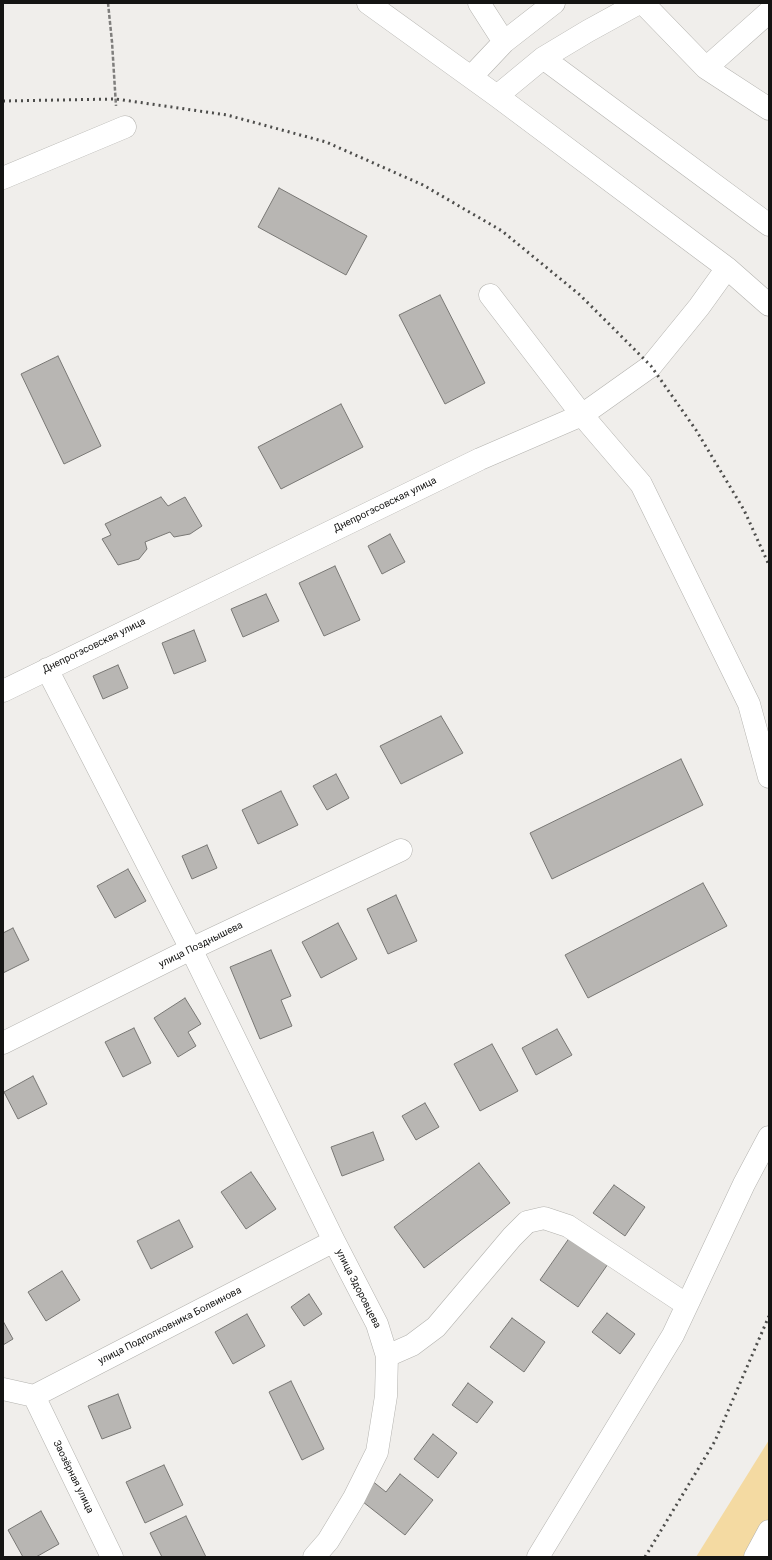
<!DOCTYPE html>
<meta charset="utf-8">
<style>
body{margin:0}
#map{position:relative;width:772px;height:1560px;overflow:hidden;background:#f0eeeb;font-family:Roboto,sans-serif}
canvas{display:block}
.frame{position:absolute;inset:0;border:4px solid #141413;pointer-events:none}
</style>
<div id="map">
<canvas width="772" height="1560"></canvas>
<div class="frame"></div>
</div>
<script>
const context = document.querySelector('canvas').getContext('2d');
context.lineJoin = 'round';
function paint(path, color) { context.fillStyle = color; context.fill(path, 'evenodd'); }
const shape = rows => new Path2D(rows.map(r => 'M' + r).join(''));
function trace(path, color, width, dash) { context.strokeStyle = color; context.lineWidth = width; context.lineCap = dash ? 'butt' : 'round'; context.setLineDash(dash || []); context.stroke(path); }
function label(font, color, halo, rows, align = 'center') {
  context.font = font + ' Roboto,sans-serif'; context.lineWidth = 3.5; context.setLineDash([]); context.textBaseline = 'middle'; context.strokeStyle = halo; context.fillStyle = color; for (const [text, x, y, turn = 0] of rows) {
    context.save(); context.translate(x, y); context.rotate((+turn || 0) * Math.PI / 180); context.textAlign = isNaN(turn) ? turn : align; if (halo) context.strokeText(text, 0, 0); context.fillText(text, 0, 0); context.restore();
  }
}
const green = shape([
 [769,1440,769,1557,696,1557]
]);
const building = shape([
 [279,188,367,236,346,275,258,227,279,188],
 [440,295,485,383,445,404,399,315,440,295],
 [58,356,101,446,64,464,21,374,58,356],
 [341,404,363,447,281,489,258,447,341,404],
 [161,497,168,506,185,497,202,526,190,534,174,537,170,532,145,542,147,549,139,559,118,565,102,539,111,535,105,524,161,497],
 [390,534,405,562,382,574,368,546,390,534],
 [335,566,360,620,324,636,299,583,335,566],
 [266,594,279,621,243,637,231,609,266,594],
 [194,630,206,661,174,674,162,643,194,630],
 [118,665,128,688,103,699,93,676,118,665],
 [441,716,463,753,401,784,380,746,441,716],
 [681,759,703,805,552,879,530,833,681,759],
 [336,774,349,798,327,810,313,786,336,774],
 [281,791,298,825,258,844,242,810,281,791],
 [207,845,217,868,192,879,182,856,207,845],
 [128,869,146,901,115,918,97,886,128,869],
 [703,883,727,926,588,998,565,955,703,883],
 [396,895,417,941,388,954,367,909,396,895],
 [338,923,357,959,321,978,302,942,338,923],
 [13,928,29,960,3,973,3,933,13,928],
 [271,950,291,996,281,1000,292,1026,260,1039,230,967,271,950],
 [185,998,201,1024,188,1032,196,1046,178,1057,154,1018,185,998],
 [134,1028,151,1063,123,1077,105,1042,134,1028],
 [557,1029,572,1055,536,1075,522,1048,557,1029],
 [492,1044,518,1091,480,1111,454,1064,492,1044],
 [33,1076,47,1104,18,1119,4,1092,33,1076],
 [425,1103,439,1127,416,1140,402,1116,425,1103],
 [373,1132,384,1160,342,1176,331,1147,373,1132],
 [479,1163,510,1203,424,1268,394,1227,479,1163],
 [251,1172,276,1209,246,1229,221,1192,251,1172],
 [614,1185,645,1207,625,1236,593,1213,614,1185],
 [179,1220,193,1247,151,1269,137,1241,179,1220],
 [570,1237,608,1264,578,1307,540,1280,570,1237],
 [62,1271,80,1300,46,1321,28,1292,62,1271],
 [309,1294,322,1314,304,1326,291,1307,309,1294],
 [607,1313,635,1334,620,1354,592,1332,607,1313],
 [247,1314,265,1346,233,1364,215,1332,247,1314],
 [512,1318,545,1342,524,1372,490,1347,512,1318],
 [3,1321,13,1339,3,1345,3,1321],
 [291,1381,324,1449,302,1460,269,1392,291,1381],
 [468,1383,493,1402,477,1423,452,1405,468,1383],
 [118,1394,131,1428,102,1439,88,1406,118,1394],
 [433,1434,457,1453,438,1478,414,1459,433,1434],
 [164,1465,183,1505,145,1523,126,1482,164,1465],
 [400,1474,433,1500,405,1535,358,1498,371,1480,386,1492,400,1474],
 [41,1511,59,1544,36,1557,23,1557,8,1530,41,1511],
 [186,1516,206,1557,162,1557,150,1533,186,1516]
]);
const path = shape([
 [108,3,112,42,116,106]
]);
const minor = shape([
 [368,3,497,96,727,268,769,305],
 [643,3,706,68,769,109],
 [504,42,554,3],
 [543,58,769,225],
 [706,68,769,12],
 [471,77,504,42,479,3],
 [497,96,543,58,588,31,639,3],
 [3,178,125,127],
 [490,295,582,415,641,484,749,704,769,777],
 [47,669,191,949,334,1241,377,1324,387,1356,386,1396,377,1452,354,1498,328,1541,314,1557],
 [3,691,480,459,582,415,651,366,699,307,727,268],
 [3,1043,191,949,401,850],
 [387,1356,412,1345,436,1327,512,1237,527,1222,544,1218,568,1226,687,1305],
 [3,1389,34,1396,334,1241],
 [34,1396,112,1557],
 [538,1557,673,1335,744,1184,769,1137],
 [755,1557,769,1531]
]);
const rail = shape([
 [3,101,116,99,227,115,326,142,423,185,502,231,580,295,651,366,696,430,744,510,769,565],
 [645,1557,715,1441,769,1316]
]);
const streetNames = [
 ["Днепрогэсовская улица",385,505,-26],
 ["Днепрогэсовская улица",94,646,-26],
 ["улица Позднышева",201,945,-26],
 ["улица Здоровцева",358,1289,63],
 ["улица Подполковника Болвинова",170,1326,-27],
 ["Заозёрная улица",73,1477,64]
];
paint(green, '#f4daa2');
paint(building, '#b8b6b3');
trace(building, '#787774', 1);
trace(minor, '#b3b2ae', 23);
trace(path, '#7f7e7c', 2.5, [4, 2]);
trace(minor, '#fff', 22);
trace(rail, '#4d4d4b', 3, [2, 4]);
label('10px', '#141413', '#fff', streetNames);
</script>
